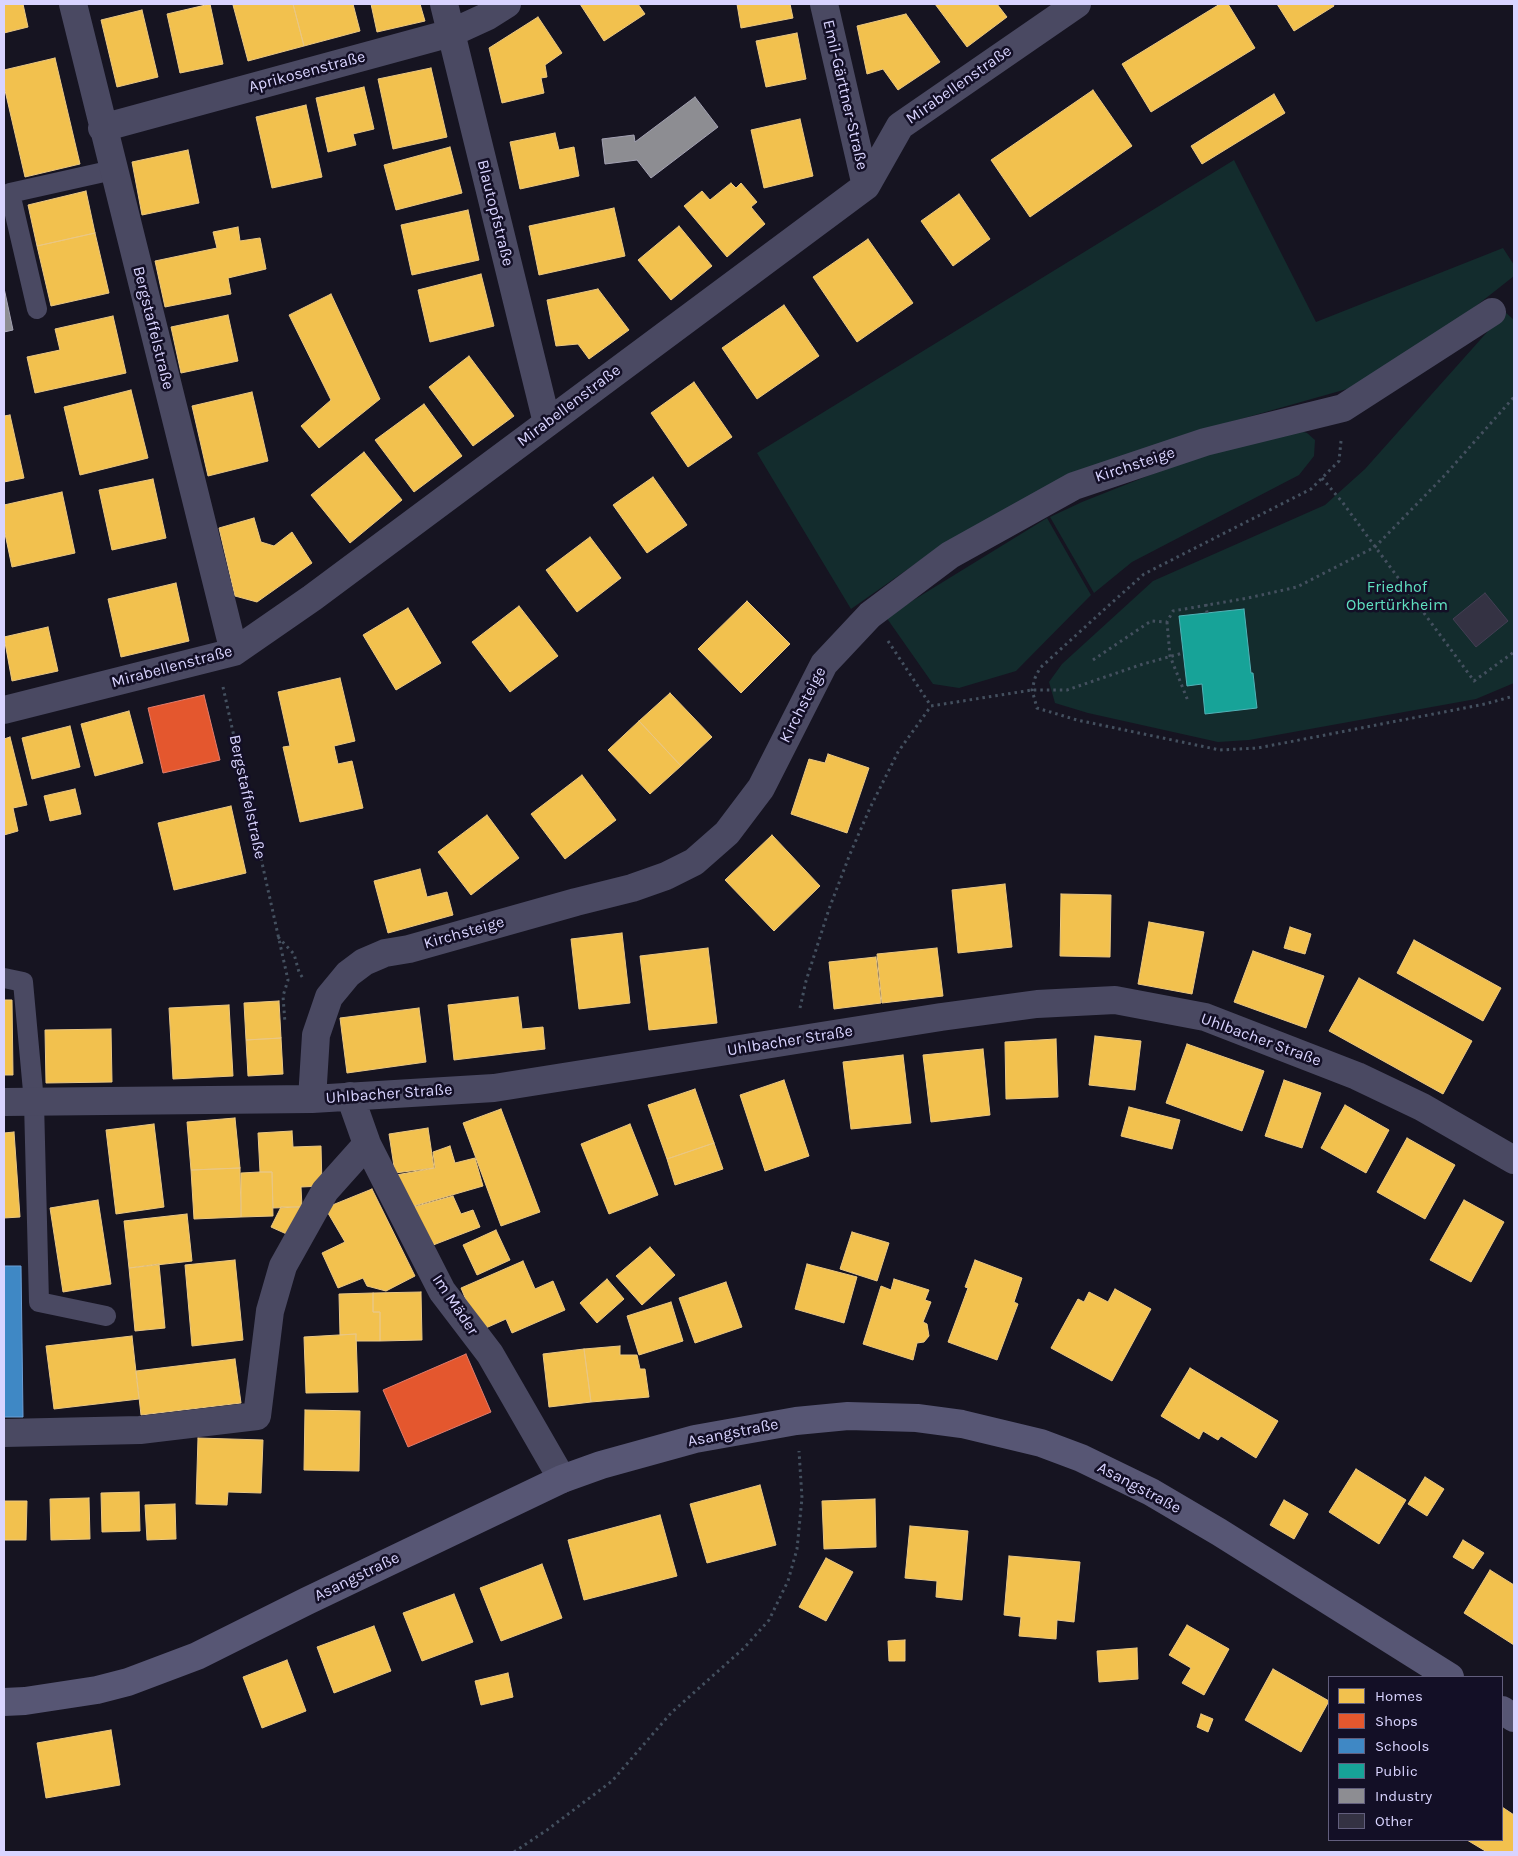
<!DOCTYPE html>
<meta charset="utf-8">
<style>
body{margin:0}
#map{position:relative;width:1518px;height:1856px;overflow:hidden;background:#161421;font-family:Karla,sans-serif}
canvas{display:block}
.frame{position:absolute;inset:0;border:5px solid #d9d4ff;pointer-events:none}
.legend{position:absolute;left:1328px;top:1676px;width:175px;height:165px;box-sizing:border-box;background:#130f26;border:1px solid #625e7d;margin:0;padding:6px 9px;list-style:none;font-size:15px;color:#d9d4ff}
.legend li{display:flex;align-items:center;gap:10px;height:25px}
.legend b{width:25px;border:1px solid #625e7d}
</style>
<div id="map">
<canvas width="1518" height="1856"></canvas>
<div class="frame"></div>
<ul class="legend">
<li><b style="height:14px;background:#f2c14e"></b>Homes</li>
<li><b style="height:14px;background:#e4572e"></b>Shops</li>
<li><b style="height:14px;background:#3f88c5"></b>Schools</li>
<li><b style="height:14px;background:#17a398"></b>Public</li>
<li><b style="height:14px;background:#8d8d92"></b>Industry</li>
<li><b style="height:14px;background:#343243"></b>Other</li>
</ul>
</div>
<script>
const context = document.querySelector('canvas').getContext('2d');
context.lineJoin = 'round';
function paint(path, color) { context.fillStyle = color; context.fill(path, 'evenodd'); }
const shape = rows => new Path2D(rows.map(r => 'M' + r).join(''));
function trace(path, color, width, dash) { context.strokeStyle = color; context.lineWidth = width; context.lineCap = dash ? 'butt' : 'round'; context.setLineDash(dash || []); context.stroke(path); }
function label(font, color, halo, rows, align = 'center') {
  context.font = font + ' Karla,sans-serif'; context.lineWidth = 5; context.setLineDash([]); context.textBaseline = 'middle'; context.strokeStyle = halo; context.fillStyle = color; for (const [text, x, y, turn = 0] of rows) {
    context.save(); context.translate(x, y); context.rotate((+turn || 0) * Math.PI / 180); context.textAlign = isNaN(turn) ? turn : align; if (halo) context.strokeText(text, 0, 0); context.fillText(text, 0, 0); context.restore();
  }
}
const green = shape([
 [1234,160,1316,322,1503,248,1514,265,1514,276,1424,347,1354,387,1202,430,945,543,851,609,757,453],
 [1505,312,1514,320,1514,683,1476,699,1249,740,1218,742,1088,713,1055,703,1049,682,1062,664,1153,581,1325,505,1365,469],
 [1291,428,1307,433,1315,440,1314,456,1299,475,1132,562,1094,593,1050,517,1082,502,1208,452],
 [1047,518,1091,595,1016,671,959,688,933,684,886,617]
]);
const homes = shape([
 [4,4,23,4,28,27,4,33,4,4],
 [210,4,223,64,180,73,167,14,210,4],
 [236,4,293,4,304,46,248,61,233,5,236,4],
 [293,4,353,4,360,31,304,46,293,4],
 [371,4,420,4,425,21,377,32,371,4],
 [580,4,638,4,645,14,604,41,580,4],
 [737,4,790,4,793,18,741,28,737,4],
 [935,4,997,4,1007,17,967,47,935,4],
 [1220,4,1228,4,1255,48,1151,112,1122,64,1220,4],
 [1277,4,1333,4,1334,6,1294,31,1277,4],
 [142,10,158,77,117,87,101,20,142,10],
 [906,14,940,62,898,90,883,69,867,74,857,26,906,14],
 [538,17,562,53,545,65,547,77,541,78,544,93,502,103,489,48,538,17],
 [797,33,806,79,766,87,756,41,797,33],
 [55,58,80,164,25,177,4,86,4,70,55,58],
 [431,68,447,137,393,149,378,79,431,68],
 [364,87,374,129,353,134,356,145,328,152,316,98,364,87],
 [1093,90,1132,146,1030,217,991,160,1093,90],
 [1274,94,1285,113,1202,164,1191,146,1274,94],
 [306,105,322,177,272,188,256,117,306,105],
 [800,119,813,176,764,188,751,130,800,119],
 [555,133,559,150,574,147,579,176,520,189,510,142,555,133],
 [450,147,462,193,396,210,384,165,450,147],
 [188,150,199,203,142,215,132,162,188,150],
 [731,183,736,188,741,183,757,202,751,207,765,224,727,257,684,206,702,191,710,200,731,183],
 [86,191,95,233,37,246,28,205,86,191],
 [959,194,990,239,953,266,921,221,959,194],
 [614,208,625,256,539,275,529,226,614,208],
 [468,210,479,260,412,275,401,225,468,210],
 [679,226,712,266,671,300,638,260,679,226],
 [238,227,240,241,260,238,266,269,228,278,231,294,165,307,155,261,217,248,213,232,238,227],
 [95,233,109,293,51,306,37,246,95,233],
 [868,239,913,303,857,342,813,277,868,239],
 [481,274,494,326,430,342,418,290,481,274],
 [598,289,629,330,589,359,578,344,556,346,547,300,598,289],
 [331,294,380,399,319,448,301,426,331,400,289,315,331,294],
 [784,305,819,356,757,399,722,348,784,305],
 [228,315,238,361,181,373,171,327,228,315],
 [113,316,126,373,35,393,27,357,60,350,55,329,113,316],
 [469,356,514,416,473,446,429,387,469,356],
 [694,382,732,437,688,467,651,413,694,382],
 [131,390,148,458,80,475,64,407,131,390],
 [252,392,268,461,208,476,192,406,252,392],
 [424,404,462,456,414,492,375,440,424,404],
 [10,415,24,478,4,482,4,416,10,415],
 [364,452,402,500,350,543,311,495,364,452],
 [653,477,687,525,647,553,613,505,653,477],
 [153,479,166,538,112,550,99,490,153,479],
 [62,492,75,553,12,567,4,529,4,505,62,492],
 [254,518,261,542,274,546,292,532,312,563,257,602,235,596,219,528,254,518],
 [590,537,621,578,577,612,546,570,590,537],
 [176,583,189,641,121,657,108,599,176,583],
 [747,601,790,644,741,693,698,649,747,601],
 [519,606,558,656,510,692,472,642,519,606],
 [408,608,441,663,396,690,363,635,408,608],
 [48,627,58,671,12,681,4,637,48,627],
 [340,678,355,741,334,746,338,764,352,761,363,808,300,822,283,747,290,746,278,692,340,678],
 [670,693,712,737,681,766,639,721,670,693],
 [129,711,143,763,95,776,81,724,129,711],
 [639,721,681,766,650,794,608,750,639,721],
 [70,726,80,767,32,779,22,738,70,726],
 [10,737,27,805,13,808,18,831,4,835,4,739,10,737],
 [828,754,869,768,847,833,791,814,809,759,825,763,828,754],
 [582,775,616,820,565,859,531,814,582,775],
 [75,789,81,814,50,821,44,796,75,789],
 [231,806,246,873,174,890,158,823,231,806],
 [487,815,519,858,471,895,438,852,487,815],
 [772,835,820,886,774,931,725,880,772,835],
 [420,869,427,897,447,892,453,915,388,933,374,881,420,869],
 [1005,884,1012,947,958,953,952,890,1005,884],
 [1061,894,1111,895,1110,957,1060,956,1061,894],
 [1149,922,1204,932,1192,994,1138,984,1149,922],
 [1290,927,1311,934,1305,954,1284,948,1290,927],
 [622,933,630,1003,579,1009,571,939,622,933],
 [1414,940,1501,988,1483,1021,1397,973,1414,940],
 [708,948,717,1023,649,1030,640,956,708,948],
 [937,948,943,996,882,1003,877,954,937,948],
 [1253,951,1324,976,1306,1028,1234,1002,1253,951],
 [876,957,881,1003,834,1009,829,962,876,957],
 [1359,978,1472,1041,1443,1094,1329,1031,1359,978],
 [518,997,522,1029,543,1027,545,1049,454,1060,448,1005,518,997],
 [4,1000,12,1000,13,1075,4,1075,4,1000],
 [279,1001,281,1038,246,1040,244,1003,279,1001],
 [229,1005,233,1076,173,1079,169,1008,229,1005],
 [419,1008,426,1062,347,1073,340,1018,419,1008],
 [111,1029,112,1082,46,1083,45,1030,111,1029],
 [1095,1036,1141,1041,1135,1090,1089,1085,1095,1036],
 [281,1038,283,1074,248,1076,246,1040,281,1038],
 [1056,1039,1058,1097,1006,1099,1005,1042,1056,1039],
 [1187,1044,1264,1071,1242,1131,1166,1103,1187,1044],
 [983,1049,990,1115,931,1122,923,1055,983,1049],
 [903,1055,911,1123,851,1129,843,1062,903,1055],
 [784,1080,809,1156,765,1171,740,1095,784,1080],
 [1284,1080,1321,1093,1302,1148,1265,1136,1284,1080],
 [695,1089,714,1143,667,1159,648,1105,695,1089],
 [1345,1105,1389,1130,1366,1173,1321,1148,1345,1105],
 [1129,1107,1180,1120,1172,1149,1121,1136,1129,1107],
 [501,1109,540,1212,501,1226,463,1123,501,1109],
 [235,1118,240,1168,191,1170,187,1122,235,1118],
 [154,1124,164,1207,116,1214,106,1130,154,1124],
 [630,1124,658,1195,609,1214,581,1144,630,1124],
 [428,1128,434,1168,395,1173,389,1134,428,1128],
 [292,1131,293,1147,321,1146,322,1186,301,1187,302,1207,273,1208,272,1172,260,1172,258,1133,292,1131],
 [14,1132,20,1217,4,1218,4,1133,14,1132],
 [1407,1138,1455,1165,1425,1219,1377,1192,1407,1138],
 [714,1143,723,1169,675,1185,667,1159,714,1143],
 [450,1146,455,1163,475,1158,483,1186,407,1208,396,1175,435,1168,433,1152,450,1146],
 [240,1168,241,1217,194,1219,191,1170,240,1168],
 [260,1172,272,1172,273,1216,241,1217,241,1173,260,1172],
 [372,1189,415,1276,386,1291,367,1286,363,1278,338,1288,322,1253,345,1242,325,1208,372,1189],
 [453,1196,461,1214,473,1210,480,1227,428,1247,410,1208,453,1196],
 [98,1200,111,1284,63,1292,50,1208,98,1200],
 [1464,1200,1504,1222,1471,1282,1430,1260,1464,1200],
 [281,1207,302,1207,291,1236,271,1227,281,1207],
 [187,1214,192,1261,129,1268,124,1221,187,1214],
 [496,1230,510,1260,477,1275,463,1245,496,1230],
 [852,1232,889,1243,877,1281,840,1269,852,1232],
 [650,1247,675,1275,642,1305,616,1276,650,1247],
 [235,1260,243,1340,192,1346,185,1265,235,1260],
 [975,1260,1022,1278,1014,1302,1018,1304,997,1360,948,1342,968,1288,965,1287,975,1260],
 [523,1261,535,1289,553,1281,565,1310,512,1333,506,1319,479,1331,461,1288,523,1261],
 [159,1264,165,1328,135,1331,129,1268,159,1264],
 [807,1264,857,1277,844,1323,795,1309,807,1264],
 [607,1279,624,1299,597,1323,580,1303,607,1279],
 [894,1279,929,1290,925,1300,931,1302,923,1322,927,1324,929,1336,924,1342,917,1343,913,1360,863,1344,881,1286,891,1290,894,1279],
 [726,1282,742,1327,695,1343,679,1298,726,1282],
 [1115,1289,1151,1309,1112,1381,1051,1348,1078,1299,1084,1302,1089,1292,1108,1302,1115,1289],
 [421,1292,422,1340,380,1341,380,1312,373,1312,373,1293,421,1292],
 [373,1293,373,1312,380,1312,380,1341,356,1341,356,1334,340,1335,339,1294,373,1293],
 [671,1302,683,1341,639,1355,627,1316,671,1302],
 [356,1334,358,1392,306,1393,304,1337,356,1334],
 [132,1336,139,1399,54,1409,46,1346,132,1336],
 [620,1346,620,1355,637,1355,640,1369,645,1369,649,1397,591,1402,584,1349,620,1346],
 [584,1349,591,1402,549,1407,543,1354,584,1349],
 [235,1359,241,1403,141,1415,136,1371,235,1359],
 [1190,1368,1278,1421,1256,1458,1221,1436,1218,1440,1203,1431,1199,1439,1161,1416,1190,1368],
 [305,1410,360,1411,359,1471,304,1470,305,1410],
 [198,1438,263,1440,261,1493,228,1492,227,1505,196,1504,198,1438],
 [1356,1469,1406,1500,1379,1544,1329,1512,1356,1469],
 [1425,1477,1444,1489,1427,1516,1408,1504,1425,1477],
 [760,1485,776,1545,707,1563,690,1504,760,1485],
 [139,1492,140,1531,102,1532,101,1493,139,1492],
 [89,1498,90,1539,51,1540,50,1499,89,1498],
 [875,1499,876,1547,824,1549,822,1501,875,1499],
 [1284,1500,1308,1514,1294,1539,1270,1525,1284,1500],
 [4,1501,27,1501,26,1540,4,1540,4,1501],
 [175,1504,176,1539,147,1540,145,1505,175,1504],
 [660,1515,677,1576,584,1600,568,1540,660,1515],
 [910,1526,968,1531,962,1600,936,1597,937,1581,905,1578,910,1526],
 [1463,1540,1484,1553,1473,1569,1453,1557,1463,1540],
 [1009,1556,1080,1562,1074,1622,1057,1620,1056,1639,1019,1636,1021,1617,1004,1615,1009,1556],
 [826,1558,853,1572,826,1621,799,1607,826,1558],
 [542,1564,562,1618,501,1641,480,1588,542,1564],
 [1490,1570,1514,1585,1514,1645,1464,1613,1490,1570],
 [454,1594,473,1642,422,1661,403,1613,454,1594],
 [1187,1625,1229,1649,1204,1695,1182,1683,1191,1668,1169,1655,1187,1625],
 [374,1626,391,1671,334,1693,317,1647,374,1626],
 [905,1640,905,1661,889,1661,888,1641,905,1640],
 [1137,1648,1138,1679,1099,1682,1097,1651,1137,1648],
 [287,1660,306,1711,262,1728,243,1677,287,1660],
 [1273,1669,1329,1701,1301,1752,1245,1720,1273,1669],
 [508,1673,513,1697,481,1705,475,1681,508,1673],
 [1201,1714,1213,1719,1208,1732,1197,1727,1201,1714],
 [111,1730,120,1785,46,1798,37,1743,111,1730],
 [1502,1807,1514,1815,1514,1852,1487,1852,1467,1840,1502,1840,1502,1807]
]);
const shops = shape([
 [204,695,220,760,163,773,148,708,204,695],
 [466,1354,491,1412,408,1447,383,1390,466,1354]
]);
const schools = shape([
 [4,1266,21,1266,23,1417,4,1417,4,1266]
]);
const public = shape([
 [1244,609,1251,673,1253,673,1257,708,1205,714,1202,684,1187,686,1179,616,1244,609]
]);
const industry = shape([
 [695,97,718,127,651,178,637,160,605,164,602,139,634,135,635,142,695,97],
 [4,288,13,330,4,332,4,288]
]);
const building = shape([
 [1485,593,1508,621,1476,647,1453,619,1485,593]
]);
const path = shape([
 [1341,441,1339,461,1311,489,1144,574,1107,607,1040,668,1035,678,1032,690,1037,708,1077,720,1220,750,1258,748,1485,704,1514,696],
 [1322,478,1343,503,1474,681,1514,652],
 [1206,604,1207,613],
 [1167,622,1170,656,1188,701],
 [888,641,931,706,1032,690,1067,690,1143,664,1183,653],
 [1093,660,1151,621,1167,622,1173,611,1248,598,1297,587,1375,547,1445,475,1514,397],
 [223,687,288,980,283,996,285,1023],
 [278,937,294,954,299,972,304,980],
 [800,1008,806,981,829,909,850,854,870,808,898,752,931,706],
 [514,1852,547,1830,612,1781,671,1713,744,1648,769,1620,788,1581,797,1549,802,1498,799,1451]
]);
const lane = shape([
 [37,309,10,193,113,170],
 [4,978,23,982,34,1102,39,1302,106,1316]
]);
const street = shape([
 [73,4,234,652],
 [444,4,547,423],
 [824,4,866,186],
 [102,128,451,33,488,16,507,4],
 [4,710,234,652,312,598,866,186,900,126,1077,4],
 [350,1096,367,1144,442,1291,490,1354,562,1479],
 [312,1099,316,1035,329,997,348,974,364,962,385,953,409,949,576,902,632,888,666,876,694,862,727,833,761,788,824,664,870,615,950,555,1074,486,1205,442,1343,408,1492,312],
 [4,1102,312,1099,494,1088,941,1017,1037,1004,1115,1000,1205,1017,1357,1076,1422,1107,1514,1160],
 [4,1433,140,1430,257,1416,270,1311,283,1266,325,1191,367,1144]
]);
const secondary = shape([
 [4,1702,25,1701,97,1690,128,1682,197,1656,307,1601,562,1479,601,1465,695,1439,796,1421,848,1416,917,1418,962,1424,1041,1443,1081,1458,1151,1492,1219,1532,1450,1677],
 [1502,1710,1514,1718]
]);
const streetNames = [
 ["Aprikosenstraße",307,72,-15],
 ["Mirabellenstraße",959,85,-35],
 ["Emil-Gärttner-Straße",845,95,77],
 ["Blautopfstraße",495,213,76],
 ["Bergstaffelstraße",153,328,76],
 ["Mirabellenstraße",569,406,-37],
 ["Kirchsteige",1135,465,-18],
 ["Mirabellenstraße",172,667,-15],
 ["Kirchsteige",803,705,-63],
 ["Bergstaffelstraße",247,797,78],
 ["Kirchsteige",464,933,-16],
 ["Uhlbacher Straße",1261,1040,20],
 ["Uhlbacher Straße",790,1041,-9],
 ["Uhlbacher Straße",389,1094,-4],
 ["Im Mäder",455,1305,56],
 ["Asangstraße",733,1433,-11],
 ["Asangstraße",1139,1488,28],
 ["Asangstraße",357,1577,-26]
];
const parkNames = [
 ["Friedhof",1397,587],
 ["Obertürkheim",1397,605]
];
paint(green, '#132c2d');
paint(homes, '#f2c14e');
trace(homes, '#eac783', 1);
paint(shops, '#e4572e');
trace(shops, '#e17c6d', 1);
paint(schools, '#3f88c5');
trace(schools, '#6d9fd6', 1);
paint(public, '#17a398');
trace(public, '#51b2b7', 1);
paint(industry, '#8d8d92');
trace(industry, '#a4a2b3', 1);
paint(building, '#343243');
trace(building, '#433f54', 1);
trace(path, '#44505f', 3, [2.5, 4]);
trace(lane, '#4a4962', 20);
trace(street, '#4a4962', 28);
trace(secondary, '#575674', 28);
label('16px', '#d9d4ff', '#130f26', streetNames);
label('16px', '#5fe0c0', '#130f26', parkNames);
</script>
